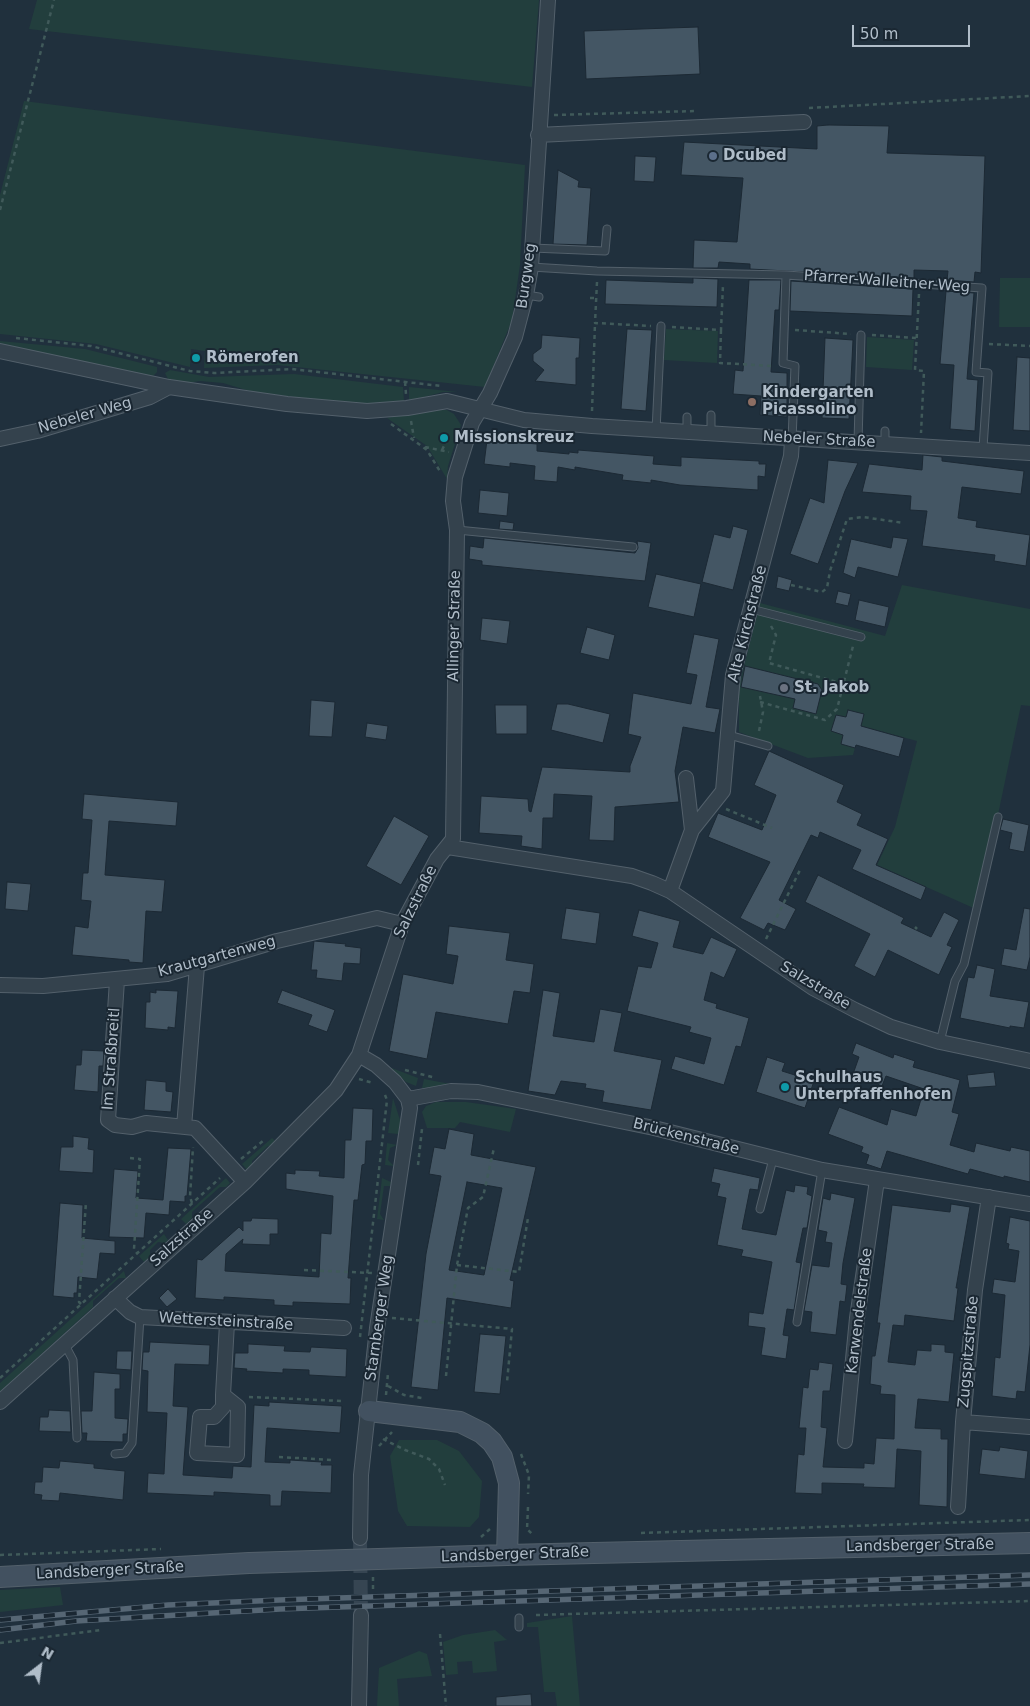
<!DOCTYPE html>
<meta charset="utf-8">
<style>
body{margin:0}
#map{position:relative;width:1030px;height:1706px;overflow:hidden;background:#20303d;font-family:"DejaVu Sans",sans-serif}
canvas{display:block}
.north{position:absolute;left:15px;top:1641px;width:50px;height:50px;-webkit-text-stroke:4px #1a2732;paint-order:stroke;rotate:30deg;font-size:14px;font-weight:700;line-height:20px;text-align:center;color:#b0bdc9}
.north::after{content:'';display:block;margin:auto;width:18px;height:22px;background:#b0bdc9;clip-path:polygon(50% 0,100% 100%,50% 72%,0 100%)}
.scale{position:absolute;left:852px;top:25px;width:118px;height:22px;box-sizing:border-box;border:2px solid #b0bdc9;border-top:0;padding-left:6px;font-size:15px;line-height:18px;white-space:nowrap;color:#b0bdc9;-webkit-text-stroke:4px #1a2732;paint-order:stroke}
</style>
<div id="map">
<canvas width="1030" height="1706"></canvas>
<div class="north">N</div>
<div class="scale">50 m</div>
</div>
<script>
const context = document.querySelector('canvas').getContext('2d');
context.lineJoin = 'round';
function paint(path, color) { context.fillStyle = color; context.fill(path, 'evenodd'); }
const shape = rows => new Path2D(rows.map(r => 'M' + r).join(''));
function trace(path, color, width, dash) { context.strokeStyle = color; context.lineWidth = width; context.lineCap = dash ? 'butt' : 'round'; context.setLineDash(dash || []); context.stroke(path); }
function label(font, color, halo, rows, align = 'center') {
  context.font = font + ' "DejaVu Sans",sans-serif'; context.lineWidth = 4; context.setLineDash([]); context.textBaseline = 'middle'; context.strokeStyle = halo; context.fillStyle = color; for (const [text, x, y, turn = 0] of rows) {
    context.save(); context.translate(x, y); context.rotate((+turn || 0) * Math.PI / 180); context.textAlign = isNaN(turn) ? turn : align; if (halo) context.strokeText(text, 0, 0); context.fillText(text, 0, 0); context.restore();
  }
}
const green = shape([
 [37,0,539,0,532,87,29,29],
 [24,101,525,165,520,265,512,320,485,387,277,365,204,368,205,351,191,349,190,367,96,344,0,334,0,195],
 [1000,278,1030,278,1030,327,999,327],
 [666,329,718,331,717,363,664,360],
 [867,337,914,340,912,370,866,367],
 [0,341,85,349,157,367,157,372,153,376,114,370,0,345],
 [170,370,209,377,294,374,403,387,404,401,376,404,353,403,256,393,223,383,200,381,187,383,168,379,165,373],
 [409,387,429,389,458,392,443,392,409,401],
 [428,410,447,410,454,414,461,425,448,466,447,479,427,446,387,418],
 [902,585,1030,609,1030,706,1021,705,978,910,877,865,895,827,917,741,861,726,853,755,808,758,739,732,739,686,760,603,885,636],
 [389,1067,418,1078,416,1086,406,1082],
 [424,1079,461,1086,422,1088],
 [393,1098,400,1120,401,1131,398,1134,388,1133],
 [436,1102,466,1102,516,1109,510,1132,460,1122,455,1128,427,1128,422,1112,426,1106],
 [272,1138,276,1142,271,1147,268,1146,252,1161,252,1165,247,1170,242,1164],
 [387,1143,397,1145,390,1148,388,1160,394,1166,385,1165],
 [226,1178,230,1183,226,1187,220,1187,192,1212,192,1218,186,1224,181,1219],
 [382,1178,391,1182,390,1186,384,1186,380,1214,384,1220,377,1219],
 [164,1234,168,1240,165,1243,158,1242,150,1250,150,1257,144,1262,139,1256],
 [124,1271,126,1278,119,1278,93,1301,93,1307,0,1392,0,1383],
 [399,1440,437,1440,459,1451,482,1481,479,1517,470,1527,407,1526,398,1511,390,1456],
 [60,1587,63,1605,0,1612,0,1590],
 [572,1616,580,1706,557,1706,555,1692,544,1692,538,1627,527,1627,527,1623],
 [495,1630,507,1640,494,1642,497,1671,473,1673,472,1661,457,1662,458,1674,446,1675,443,1642,463,1635],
 [419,1651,427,1654,432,1676,397,1679,399,1706,377,1706,379,1668]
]);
const building = shape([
 [698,27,700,74,586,79,584,31,698,27],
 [828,125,889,126,887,153,985,156,981,273,975,272,974,282,947,280,948,271,914,270,914,278,750,269,750,264,719,262,718,268,693,268,694,240,737,242,743,178,681,175,684,142,817,149,817,126,828,125],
 [635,156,656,157,654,182,634,181,635,156],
 [558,170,579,181,578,187,591,188,587,245,553,244,558,170],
 [693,278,718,279,717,307,605,304,606,280,693,283,693,278],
 [749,280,781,280,779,310,775,310,771,372,787,373,787,417,760,415,761,396,733,394,735,370,743,371,749,280],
 [791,281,913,289,912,316,790,311,791,281],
 [946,291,974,293,967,379,978,380,975,431,950,429,954,365,940,364,946,291],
 [627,329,652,330,646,411,621,409,627,329],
 [542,335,580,338,579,358,576,358,576,385,535,381,544,370,533,361,533,354,541,348,542,335],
 [825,338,853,340,849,419,822,418,825,338],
 [1017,357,1030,358,1030,431,1013,430,1017,357],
 [487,440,537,444,537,451,569,454,569,452,578,453,578,450,654,456,653,464,681,466,681,457,759,461,759,464,766,464,765,477,758,476,758,490,680,485,651,480,651,483,622,480,623,475,575,467,575,470,558,467,557,482,534,480,535,466,510,463,510,467,484,464,487,440],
 [923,455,942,457,942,461,1024,471,1021,494,962,487,958,518,977,521,976,527,1030,535,1026,566,994,561,995,555,922,546,927,511,910,510,911,496,862,492,869,464,922,470,923,455],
 [828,460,858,463,845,491,818,564,790,554,810,498,824,503,828,460],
 [480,490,509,493,507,516,478,513,480,490],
 [500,521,514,523,513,530,499,529,500,521],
 [733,526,748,530,733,590,702,582,714,534,730,538,733,526],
 [893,537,908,539,898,577,858,567,855,578,843,573,851,539,891,548,893,537],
 [484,538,635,553,638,548,637,541,651,543,645,581,482,565,482,561,469,559,470,546,483,548,484,538],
 [656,574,701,584,694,617,648,607,656,574],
 [778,576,792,580,789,591,776,588,778,576],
 [838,591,851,594,848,606,835,603,838,591],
 [859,600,889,607,885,627,855,620,859,600],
 [482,618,510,621,507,644,480,640,482,618],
 [587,627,615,635,609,660,580,653,587,627],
 [694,634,719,639,706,707,720,709,715,733,683,727,675,771,679,802,615,807,614,841,589,840,592,796,554,794,553,818,543,818,542,849,521,846,522,836,479,833,481,796,528,799,529,811,531,812,542,767,630,772,630,766,641,737,628,734,633,693,691,704,697,675,686,673,694,634],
 [745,666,818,684,822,690,816,714,793,708,795,699,741,687,745,666],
 [311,700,335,702,332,737,309,736,311,700],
 [557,704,568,704,610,714,603,743,551,730,557,704],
 [495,705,527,705,527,734,496,734,495,705],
 [848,710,864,714,861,726,904,738,899,757,856,745,855,748,841,744,843,735,831,731,836,715,846,717,848,710],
 [367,723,388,726,386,740,365,737,367,723],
 [769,751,844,785,837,802,862,814,857,825,888,839,876,865,926,887,921,900,852,869,861,850,820,832,818,838,811,835,779,900,796,909,785,930,768,923,764,930,740,918,770,862,708,837,718,813,762,830,776,795,754,785,769,751],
 [84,794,178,802,176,826,109,821,105,875,165,880,162,912,146,911,143,963,129,962,129,960,72,955,75,926,88,928,91,901,81,900,83,873,88,873,92,820,82,819,84,794],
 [394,816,429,836,401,885,366,866,394,816],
 [1003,819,1029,825,1024,852,1009,849,1012,833,1000,830,1003,819],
 [818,875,904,918,901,923,931,937,944,912,959,920,947,945,952,947,939,975,888,950,875,977,854,966,870,934,805,902,818,875],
 [7,882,31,884,28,911,5,909,7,882],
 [566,908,600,913,596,944,561,939,566,908],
 [1024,908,1030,909,1030,957,1027,970,1001,965,1004,948,1016,950,1024,908],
 [639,910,680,921,673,947,703,954,711,937,737,949,724,978,711,972,704,1000,717,1004,716,1008,749,1018,741,1047,736,1046,724,1085,671,1069,675,1056,704,1064,711,1038,689,1032,691,1027,627,1011,638,966,651,968,658,943,632,936,639,910],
 [449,926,510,933,506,960,534,964,530,993,514,991,508,1024,436,1012,427,1059,389,1051,403,974,453,984,458,956,446,954,449,926],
 [314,941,346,944,345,946,361,948,360,964,344,963,342,981,316,978,317,970,311,970,314,941],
 [977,965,995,969,990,996,1029,1002,1024,1028,1010,1026,1010,1028,960,1018,968,977,974,978,977,965],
 [156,990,178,991,175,1028,168,1027,168,1030,145,1028,146,1002,150,1002,150,992,156,993,156,990],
 [282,990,335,1010,327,1032,308,1025,312,1015,277,1003,282,990],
 [543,990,560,993,553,1036,594,1042,600,1009,622,1013,614,1051,662,1060,651,1110,602,1102,604,1091,585,1088,586,1084,561,1081,555,1095,528,1091,543,990],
 [856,1043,893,1058,894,1054,915,1061,913,1067,960,1080,952,1112,959,1114,950,1145,974,1152,976,1143,1010,1151,1011,1147,1030,1151,1030,1182,1004,1176,1004,1178,970,1169,968,1174,887,1151,881,1169,866,1164,869,1155,861,1152,863,1147,828,1134,839,1107,887,1125,891,1109,916,1116,924,1089,886,1076,882,1086,853,1074,859,1057,852,1054,856,1043],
 [82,1050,104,1051,103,1066,99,1066,98,1092,74,1090,76,1065,81,1065,82,1050],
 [767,1057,785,1063,782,1071,814,1081,805,1108,756,1092,767,1057],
 [994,1072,996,1086,969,1088,967,1075,994,1072],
 [146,1080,166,1082,166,1091,173,1092,171,1112,144,1110,146,1080],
 [353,1108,373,1109,372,1141,366,1141,365,1164,362,1165,358,1200,354,1200,348,1278,351,1278,350,1304,293,1302,293,1306,274,1305,274,1300,224,1297,224,1300,195,1298,197,1259,202,1260,239,1227,243,1231,243,1221,251,1221,252,1218,278,1219,278,1234,270,1234,270,1245,242,1244,243,1239,226,1254,225,1271,319,1277,321,1233,331,1234,333,1196,286,1189,286,1173,295,1174,295,1170,320,1171,319,1176,344,1178,345,1140,351,1140,353,1108],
 [449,1129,474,1134,471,1155,536,1167,510,1280,514,1281,511,1308,447,1298,438,1390,411,1387,426,1254,441,1176,429,1174,434,1147,445,1149,449,1129],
 [467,1182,502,1188,484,1275,449,1270,467,1182],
 [73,1136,89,1138,88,1149,94,1150,93,1173,59,1171,61,1147,73,1147,73,1136],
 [168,1148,191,1149,187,1196,185,1196,185,1202,170,1201,169,1215,146,1213,144,1238,109,1237,114,1169,138,1171,136,1198,163,1200,168,1148],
 [714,1168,760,1178,758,1190,750,1189,742,1229,776,1235,786,1190,794,1192,795,1185,808,1187,807,1194,812,1196,807,1228,803,1228,796,1262,801,1263,794,1310,787,1309,783,1335,789,1336,786,1359,761,1355,765,1328,748,1326,749,1312,763,1314,772,1262,741,1256,743,1250,717,1245,726,1198,717,1196,720,1184,711,1182,714,1168],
 [831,1193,855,1198,843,1263,841,1284,847,1285,846,1294,845,1302,840,1301,836,1335,810,1332,812,1312,804,1311,812,1265,829,1267,832,1243,825,1242,827,1232,818,1230,823,1198,830,1200,831,1193],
 [60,1203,83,1205,82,1238,115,1241,115,1254,100,1253,97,1279,78,1277,77,1293,74,1293,74,1298,53,1296,60,1203],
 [951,1204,970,1207,956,1288,958,1288,954,1321,905,1315,904,1326,893,1325,888,1362,915,1365,917,1350,931,1351,931,1344,945,1345,945,1352,954,1353,949,1402,918,1399,915,1428,941,1429,941,1439,948,1439,947,1507,919,1505,921,1451,897,1449,895,1488,863,1487,864,1484,822,1483,822,1494,795,1493,798,1454,804,1455,806,1428,799,1428,803,1387,808,1388,810,1369,818,1370,819,1362,833,1364,830,1391,823,1391,821,1427,827,1428,823,1467,864,1468,864,1463,874,1464,876,1438,894,1439,895,1395,880,1394,881,1386,870,1384,872,1356,875,1356,880,1323,877,1323,892,1205,950,1212,951,1204],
 [1010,1217,1030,1221,1030,1345,1025,1392,1017,1391,1016,1399,992,1396,995,1357,1000,1358,1005,1295,992,1293,994,1279,1015,1282,1019,1251,1008,1249,1009,1244,1006,1243,1010,1217],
 [168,1289,177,1299,167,1307,159,1298,168,1289],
 [480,1334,506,1336,500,1394,474,1392,480,1334],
 [150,1342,210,1345,209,1365,175,1364,173,1406,188,1407,183,1475,232,1478,233,1466,251,1467,254,1405,269,1406,269,1402,342,1406,340,1433,267,1428,265,1462,290,1463,290,1460,322,1462,321,1465,332,1465,331,1493,282,1491,281,1506,270,1506,270,1495,214,1492,214,1496,147,1493,148,1473,164,1474,167,1413,147,1412,148,1371,142,1370,143,1352,149,1352,150,1342],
 [248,1344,285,1346,284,1351,310,1352,311,1347,347,1349,346,1377,309,1375,309,1370,283,1369,283,1373,246,1371,247,1369,234,1368,235,1353,248,1353,248,1344],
 [117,1351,132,1351,131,1370,116,1369,117,1351],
 [94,1372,120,1374,120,1389,115,1389,115,1418,128,1419,127,1434,123,1434,123,1442,86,1441,87,1433,82,1433,81,1411,92,1411,94,1372],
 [49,1410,70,1411,71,1432,39,1431,40,1417,48,1417,49,1410],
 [1000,1447,1028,1451,1025,1479,979,1474,982,1449,999,1451,1000,1447],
 [60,1461,94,1464,94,1468,125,1471,123,1500,60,1493,59,1501,41,1500,42,1495,34,1494,35,1482,42,1482,43,1467,59,1468,60,1461],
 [531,1694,532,1706,496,1706,496,1697,531,1694]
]);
const minorTunnel = shape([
 [360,1538,361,1615]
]);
const path = shape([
 [809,108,1030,96],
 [554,115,696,111],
 [0,210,54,0],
 [597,282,595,323,651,326],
 [919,294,915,370,924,371,921,433],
 [590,298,596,298],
 [672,327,721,330,723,285],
 [721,330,720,363,773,366],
 [795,330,851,334],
 [872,335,916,338],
 [16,338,91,346,190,371,214,373,292,369,441,386],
 [989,344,1030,346],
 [405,382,406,394],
 [592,411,595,323],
 [411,421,414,438],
 [391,424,427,450,441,473],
 [425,447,449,452],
 [442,450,448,438],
 [791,585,822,592,827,588,830,571,847,519,863,517,904,523],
 [771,626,776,635,769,663,844,684],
 [760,702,825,720,837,709,853,646],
 [759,731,763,712,760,696],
 [726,809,772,828],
 [915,927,917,929],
 [766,939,801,868],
 [405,1070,436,1078],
 [359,1079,373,1083],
 [130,1158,140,1159,134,1249,137,1253],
 [241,1159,264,1140],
 [418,1165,422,1129],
 [192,1203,190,1197,193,1147],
 [457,1265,519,1272,528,1218],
 [304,1270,372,1273],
 [81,1304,79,1302,86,1202],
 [392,1318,512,1329,507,1382],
 [360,1337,387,1100,385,1095],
 [446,1376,457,1265,468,1208,483,1197,494,1148],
 [0,1378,220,1178],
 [388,1386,404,1395,422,1398],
 [386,1395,388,1373],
 [249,1397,343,1401],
 [383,1439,405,1450,429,1459,439,1469,445,1485],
 [379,1446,392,1432],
 [521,1454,529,1475,528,1494],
 [279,1457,333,1460],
 [528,1507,527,1529,534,1536],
 [641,1533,1030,1520],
 [481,1537,490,1529],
 [0,1555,161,1549],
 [373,1589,373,1577],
 [536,1615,1030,1601],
 [440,1634,446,1706],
 [0,1643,101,1630]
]);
const service = shape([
 [532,248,605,251,607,229],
 [531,267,597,271,786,275,982,288,976,372,988,373,983,448],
 [786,275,783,363,795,366,792,440],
 [526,295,539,297],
 [687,417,687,433],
 [656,431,661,326],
 [711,435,711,415],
 [858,442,861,335],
 [885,443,885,431],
 [457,530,633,547],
 [751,609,861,637],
 [729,735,768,746],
 [940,1042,955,981,964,964,998,817],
 [760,1209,773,1159],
 [797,1322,822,1170],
 [64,1343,73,1360,77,1438],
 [115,1454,125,1453,132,1443,140,1317],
 [519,1618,519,1627]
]);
const minor = shape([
 [538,135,804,122],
 [0,351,169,387,287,404,367,411,407,408,447,401,524,420,592,426,1030,453],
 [0,439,37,431,150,397,169,387],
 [686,778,692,830],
 [448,847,632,876,652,883,670,891,813,988,855,1010,891,1027,940,1042,1030,1061],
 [670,891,692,830,723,791,733,675,791,456,792,440],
 [117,980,108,1120,115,1125,132,1127,146,1123,195,1128,245,1182],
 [0,985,43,986,167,974,277,941,377,918,402,924],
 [359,1055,376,1065,395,1082,408,1099,410,1108,377,1328,361,1475,360,1538],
 [408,1099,451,1091,478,1092,654,1128,822,1170,1030,1204],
 [184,1127,197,966],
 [115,1298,130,1312,140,1317,344,1328],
 [223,1395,238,1407,237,1455,197,1453,200,1417,214,1417,223,1407,223,1395,227,1323],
 [0,1402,245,1182,336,1090,359,1055,402,924,437,859,453,839,456,608,457,530,453,501,455,477,472,423,490,393,515,337,526,295,531,267,548,0],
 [963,1422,1030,1427],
 [845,1441,857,1318,877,1180],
 [958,1507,963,1422,975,1290,989,1197],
 [359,1706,361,1615]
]);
const secondary = shape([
 [369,1411,460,1422,482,1433,492,1442,502,1457,509,1483,507,1555],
 [0,1577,249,1563,507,1555,1030,1543]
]);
const rail = shape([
 [0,1620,168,1605,279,1600,1030,1575],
 [0,1630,76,1621,280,1609,1030,1584]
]);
const markers = [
 [713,156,5,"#5c6f8a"],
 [196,358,5,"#0f9aa8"],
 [752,402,5,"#8d6e63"],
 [444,438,5,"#0f9aa8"],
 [784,688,5,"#6b7280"],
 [785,1087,5,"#0f9aa8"]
];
const poiNames = [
 ["Dcubed",723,156],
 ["Römerofen",206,358],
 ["Kindergarten",762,393],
 ["Picassolino",762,410],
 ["Missionskreuz",454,438],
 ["St. Jakob",794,688],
 ["Schulhaus",795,1078],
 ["Unterpfaffenhofen",795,1095]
];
const streetNames = [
 ["Burgweg",527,276,-82],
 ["Pfarrer-Walleitner-Weg",887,282,4],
 ["Nebeler Weg",85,416,-16],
 ["Nebeler Straße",819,440,3],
 ["Alte Kirchstraße",748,624,-76],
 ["Allinger Straße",455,626,-89],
 ["Salzstraße",416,902,-64],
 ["Krautgartenweg",217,957,-15],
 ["Salzstraße",815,986,31],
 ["Im Straßbreitl",112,1059,-86],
 ["Brückenstraße",686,1137,14],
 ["Salzstraße",182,1238,-42],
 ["Karwendelstraße",860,1311,-83],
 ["Starnberger Weg",380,1318,-82],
 ["Wettersteinstraße",226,1322,3],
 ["Zugspitzstraße",969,1352,-85],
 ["Landsberger Straße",920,1546,-1],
 ["Landsberger Straße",515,1555,-2],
 ["Landsberger Straße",110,1571,-3]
];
paint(green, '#223e3d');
paint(building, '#445664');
trace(building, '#1c2934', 1);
trace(minorTunnel, '#364552', 14, [14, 7]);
trace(service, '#53606b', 9);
trace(minor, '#53606b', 16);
trace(secondary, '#53606b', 22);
trace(path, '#405a5a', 2.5, [4, 4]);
trace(service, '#34424d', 7);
trace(minor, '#34424d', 14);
trace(secondary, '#425160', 20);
trace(rail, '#566674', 5.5);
trace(rail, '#1a2732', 4, [11]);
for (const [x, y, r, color] of markers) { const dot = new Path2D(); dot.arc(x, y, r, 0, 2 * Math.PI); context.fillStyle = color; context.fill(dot); trace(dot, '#1a2732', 2); }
label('bold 15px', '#b0bdc9', '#1a2732', poiNames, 'left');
label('15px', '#b0bdc9', '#1a2732', streetNames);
</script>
